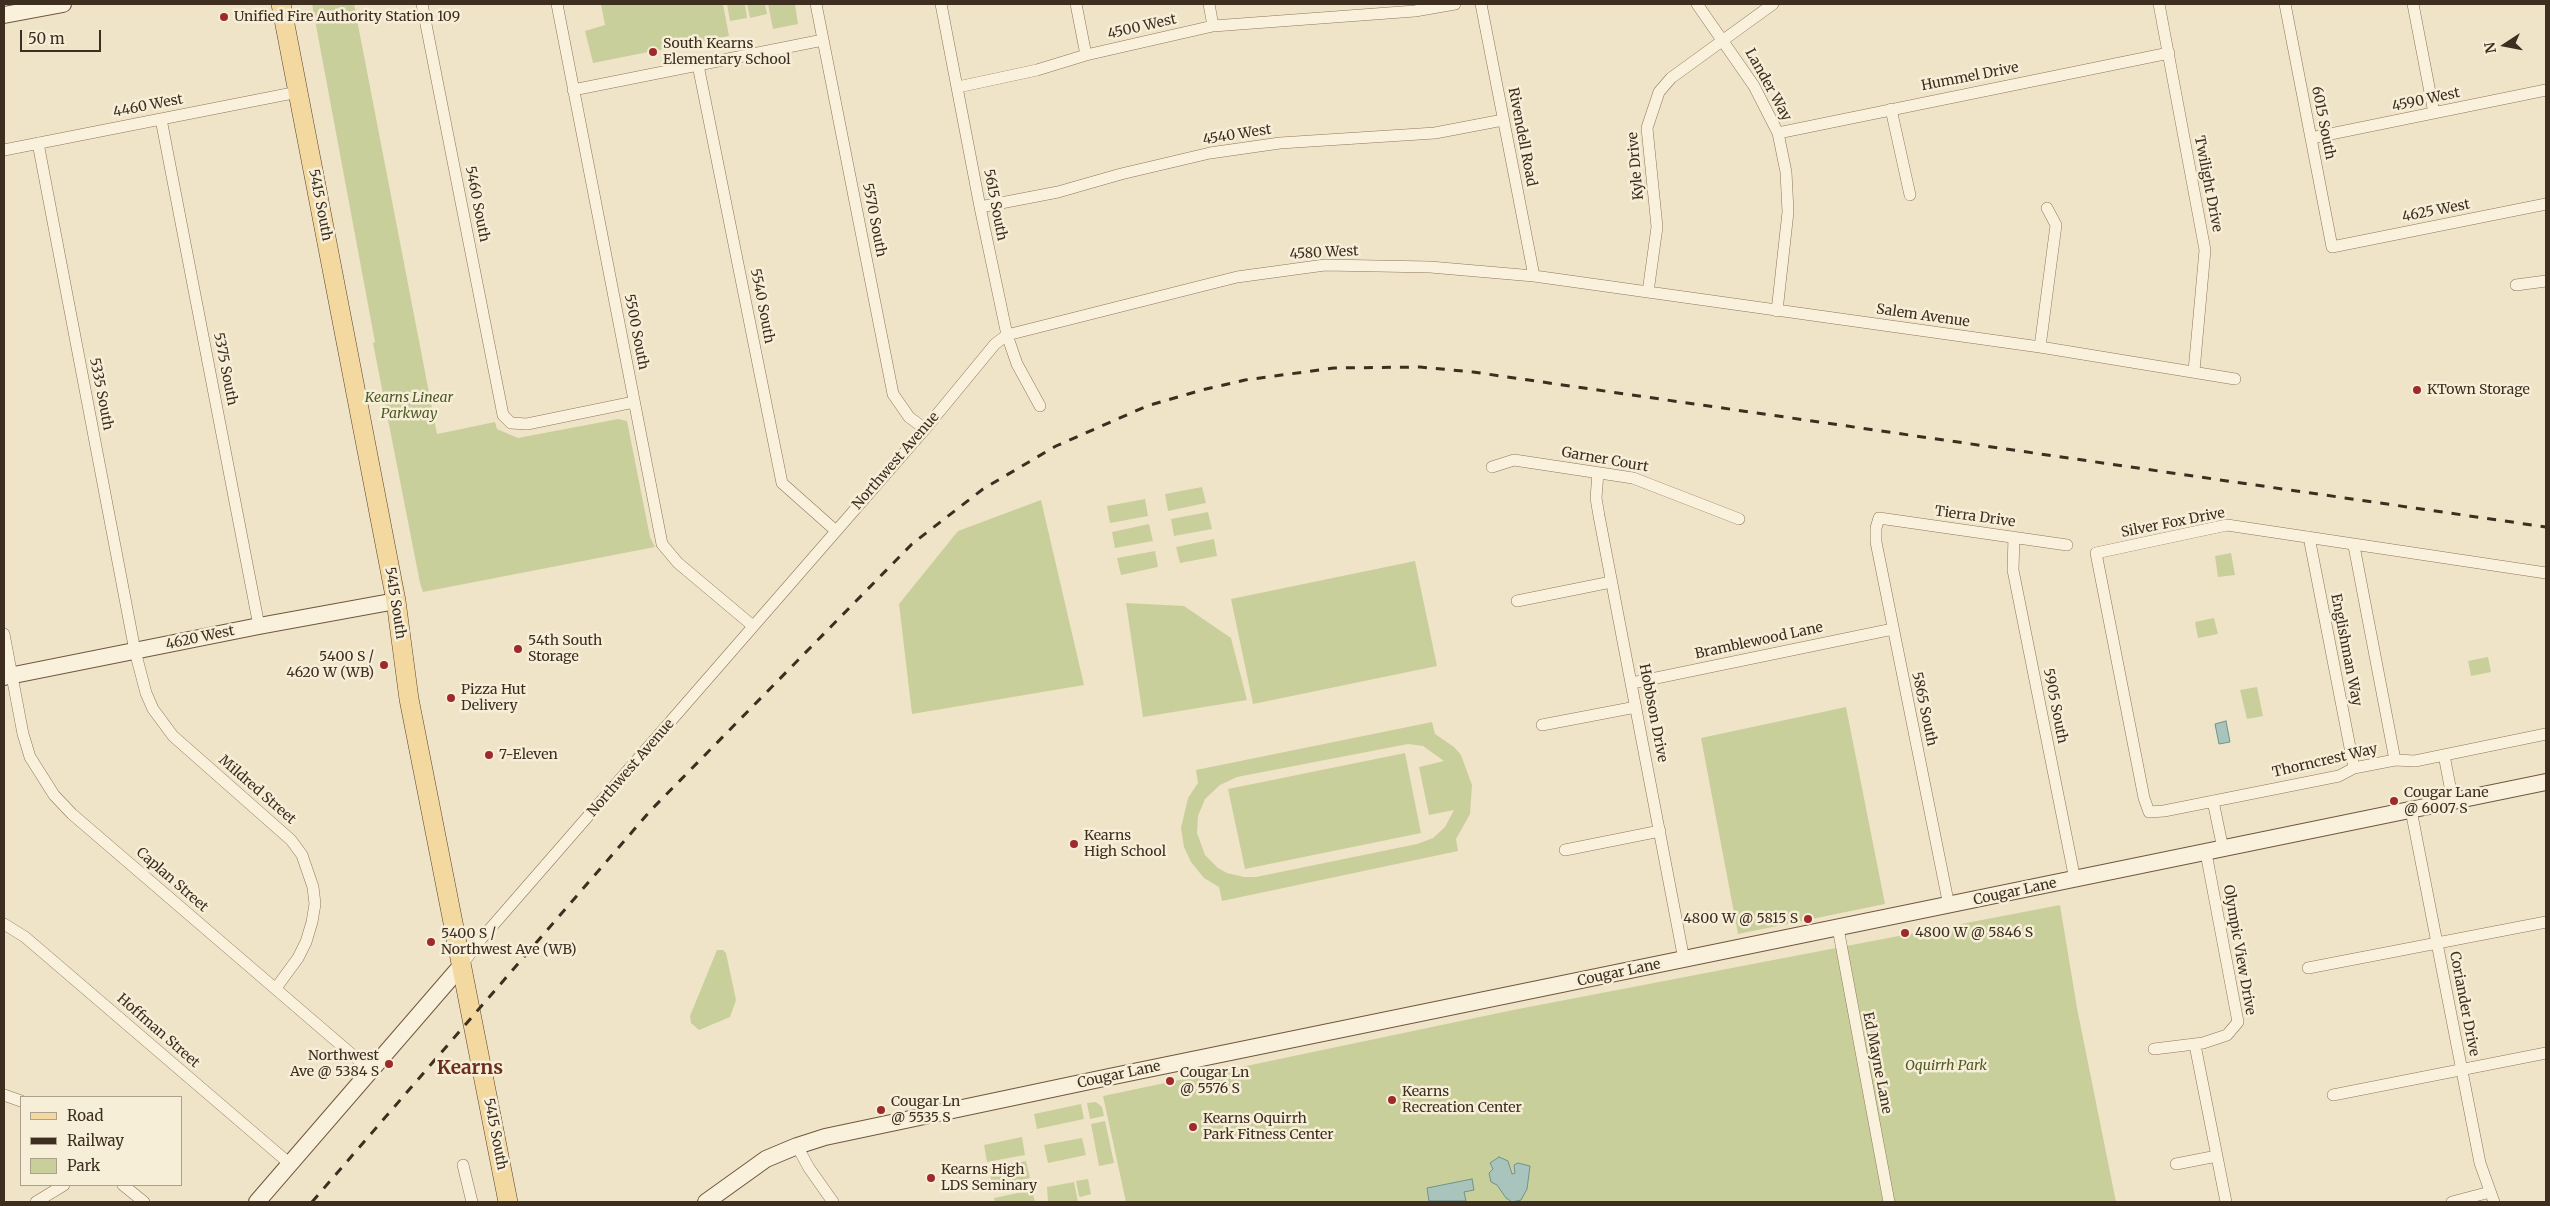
<!DOCTYPE html>
<style>
body{margin:0}
#map{position:relative;width:2550px;height:1206px;overflow:hidden;background:#f0e4c8;font-family:Merriweather,serif}
canvas{display:block}
.frame{position:absolute;inset:0;border:5px solid #3d2e20;pointer-events:none}
.legend{position:absolute;left:20px;top:1096px;width:162px;height:90px;box-sizing:border-box;background:#f7eed8;border:1px solid #ada18e;margin:0;padding:6px 9px;list-style:none;font-size:15px;color:#3d2e20}
.legend li{display:flex;align-items:center;gap:10px;height:25px}
.legend b{width:25px;border:1px solid #ada18e}
.north{position:absolute;left:2480px;top:20px;width:50px;height:50px;-webkit-text-stroke:4px #f7eed8;paint-order:stroke;rotate:259deg;font-size:14px;font-weight:700;line-height:20px;text-align:center;color:#3d2e20}
.north::after{content:'';display:block;margin:auto;width:18px;height:22px;background:#3d2e20;clip-path:polygon(50% 0,100% 100%,50% 72%,0 100%)}
.scale{position:absolute;left:20px;top:30px;width:81px;height:22px;box-sizing:border-box;border:2px solid #3d2e20;border-top:0;padding-left:6px;font-size:15px;line-height:18px;white-space:nowrap;color:#3d2e20;-webkit-text-stroke:4px #f7eed8;paint-order:stroke}
</style>
<div id="map">
<canvas width="2550" height="1206"></canvas>
<div class="frame"></div>
<ul class="legend">
<li><b style="height:6px;background:#f3d9a0"></b>Road</li>
<li><b style="height:6px;background:#3d2e20"></b>Railway</li>
<li><b style="height:14px;background:#c9cf9b"></b>Park</li>
</ul>
<div class="north">N</div>
<div class="scale">50 m</div>
</div>
<script>
const context = document.querySelector('canvas').getContext('2d');
context.lineJoin = 'round';
function paint(path, color) { context.fillStyle = color; context.fill(path, 'evenodd'); }
const shape = rows => new Path2D(rows.map(r => 'M' + r).join(''));
function trace(path, color, width, dash) { context.strokeStyle = color; context.lineWidth = width; context.lineCap = dash ? 'butt' : 'round'; context.setLineDash(dash || []); context.stroke(path); }
function label(font, color, halo, rows, align = 'center') {
  context.font = font + ' Merriweather,serif'; context.lineWidth = 5; context.setLineDash([]); context.textBaseline = 'middle'; context.strokeStyle = halo; context.fillStyle = color; for (const [text, x, y, turn = 0] of rows) {
    context.save(); context.translate(x, y); context.rotate((+turn || 0) * Math.PI / 180); context.textAlign = isNaN(turn) ? turn : align; if (halo) context.strokeText(text, 0, 0); context.fillText(text, 0, 0); context.restore();
  }
}
const green = shape([
 [312,4,354,4,437,434,495,422,497,429,518,438,618,419,627,421,650,537,655,547,423,592,420,583,373,343,375,342],
 [601,4,723,4,729,36,593,63,585,31,605,25],
 [727,4,745,4,747,18,730,21],
 [747,4,765,4,767,14,750,18],
 [768,4,795,4,798,24,773,29],
 [1202,487,1206,503,1168,511,1165,494],
 [1145,499,1148,516,1110,523,1107,506],
 [1041,500,1084,685,912,714,899,604,958,531],
 [1208,512,1212,529,1174,536,1171,519],
 [1149,524,1153,541,1115,548,1112,532],
 [1214,539,1217,556,1180,563,1176,547],
 [1155,551,1158,567,1121,575,1117,558],
 [2231,553,2235,575,2218,577,2215,556],
 [1415,561,1437,666,1253,704,1231,599],
 [1126,603,1184,606,1231,638,1247,700,1143,717],
 [2214,618,2218,634,2198,638,2195,622],
 [2488,657,2491,672,2471,676,2468,661],
 [2257,687,2263,716,2247,719,2240,690],
 [1846,707,1885,904,1738,934,1701,738],
 [1432,722,1435,734,1454,747,1461,755,1472,785,1470,814,1456,839,1458,851,1222,901,1219,887,1204,878,1191,862,1184,847,1181,828,1188,798,1198,783,1196,770],
 [1408,744,1423,746,1444,761,1419,767,1429,815,1454,810,1445,827,1433,838,1417,844,1256,877,1244,877,1227,873,1218,868,1205,855,1197,833,1198,816,1205,799,1220,785,1237,777],
 [1405,753,1421,833,1245,869,1228,789],
 [2060,905,2077,1008,2116,1202,1126,1202,1103,1096,1513,1010],
 [717,950,723,950,726,953,736,1000,730,1017,699,1030,691,1023,690,1016],
 [1096,1102,1102,1107,1104,1116,1090,1119,1087,1103],
 [1081,1104,1084,1119,1037,1129,1034,1114],
 [1105,1121,1114,1163,1099,1166,1091,1124],
 [1022,1137,1025,1155,987,1162,984,1145],
 [1082,1138,1086,1155,1048,1163,1044,1145],
 [1026,1161,1030,1178,992,1186,989,1168],
 [1088,1179,1091,1194,1081,1197,1079,1196,1076,1181],
 [1074,1182,1078,1202,1048,1202,1047,1187],
 [1032,1190,1035,1202,995,1202,994,1198]
]);
const water = shape([
 [2226,721,2230,742,2219,744,2215,724,2226,721],
 [1499,1157,1508,1161,1512,1174,1515,1173,1514,1165,1518,1163,1530,1166,1527,1189,1521,1200,1512,1202,1506,1198,1497,1185,1491,1182,1489,1173,1493,1169,1490,1163,1499,1157],
 [1472,1179,1474,1190,1464,1192,1466,1201,1429,1201,1427,1188,1472,1179]
]);
const street = shape([
 [422,4,503,415,511,423,527,424,634,402],
 [557,4,662,544,678,563,753,626],
 [816,4,893,394,909,417,925,429],
 [941,4,980,207,1007,335,1017,364,1040,406],
 [1076,4,1086,55],
 [1209,4,1213,26],
 [1481,4,1534,276],
 [1697,4,1754,86,1778,133,1786,172,1788,212,1777,311],
 [2159,4,2205,250,2194,371],
 [2285,4,2332,247,2546,204],
 [2413,4,2434,113],
 [698,65,782,483,836,531],
 [958,87,1037,70,1086,55,1213,26,1415,11,1455,4],
 [573,90,823,40],
 [1891,109,1910,195],
 [161,119,259,626],
 [1778,133,2169,53],
 [2311,138,2546,90],
 [38,143,135,651,146,693,153,709,173,736,291,840,302,855,313,887,315,904,312,922,306,942,298,958,276,988],
 [4,150,298,92],
 [980,207,1058,192,1121,174,1210,153,1280,143,1435,133,1503,120],
 [2516,285,2546,281],
 [1648,292,1657,227,1647,128,1659,92,1671,78,1773,4],
 [2040,347,2056,225,2047,208],
 [1492,467,1514,460,1633,478,1739,519],
 [1598,473,1596,498,1599,516,1684,960],
 [2014,537,2013,570,2075,880],
 [2309,537,2354,768],
 [2354,546,2395,760],
 [2546,573,2227,525,2096,553,2144,798,2149,812,2164,811,2339,776,2354,768,2395,760,2415,761,2546,734],
 [1517,601,1611,582],
 [4,634,23,734,30,757,54,795,72,814,370,1070],
 [1632,683,1893,629],
 [1542,725,1636,707],
 [2444,755,2453,802],
 [2213,801,2223,849],
 [2411,810,2480,1163,2494,1202],
 [1565,850,1660,831],
 [1949,906,1876,542,1876,528,1879,518,2067,545],
 [4,924,25,937,290,1164],
 [1838,928,1889,1202],
 [461,966,482,938,925,429,995,344,1007,335,1237,277,1325,265,1430,267,1534,276,2040,347,2235,379],
 [2308,968,2546,922],
 [2195,1045,2226,1202],
 [2154,1049,2203,1043,2227,1035,2238,1022,2206,853],
 [4,1095,21,1101],
 [2333,1095,2546,1053],
 [797,1146,809,1168,833,1202],
 [2176,1164,2217,1156],
 [463,1165,472,1202],
 [123,1185,144,1202],
 [36,1202,64,1185],
 [2452,1202,2490,1192]
]);
const secondary = shape([
 [4,15,63,4],
 [4,677,259,626,396,601],
 [257,1202,461,966],
 [706,1202,766,1159,797,1146,825,1137,1109,1077,2546,782]
]);
const primary = shape([
 [281,4,396,601,409,699,508,1202]
]);
const rail = shape([
 [312,1202,651,810,912,544,983,489,1056,446,1147,406,1202,390,1245,380,1334,368,1420,367,1473,372,2546,527]
]);
const markers = [
 [224,17,5,"#9e2a2b"],
 [653,52,5,"#9e2a2b"],
 [2417,390,5,"#9e2a2b"],
 [518,649,5,"#9e2a2b"],
 [384,665,5,"#9e2a2b"],
 [451,698,5,"#9e2a2b"],
 [489,755,5,"#9e2a2b"],
 [2394,801,5,"#9e2a2b"],
 [1074,844,5,"#9e2a2b"],
 [1808,919,5,"#9e2a2b"],
 [1905,933,5,"#9e2a2b"],
 [431,942,5,"#9e2a2b"],
 [389,1064,5,"#9e2a2b"],
 [1170,1081,5,"#9e2a2b"],
 [1392,1100,5,"#9e2a2b"],
 [881,1110,5,"#9e2a2b"],
 [1193,1127,5,"#9e2a2b"],
 [931,1178,5,"#9e2a2b"]
];
const poiNames = [
 ["Unified Fire Authority Station 109",234,17],
 ["South Kearns",663,44],
 ["Elementary School",663,60],
 ["KTown Storage",2427,390],
 ["54th South",528,641],
 ["Storage",528,657],
 ["5400 S /",374,657,"right"],
 ["4620 W (WB)",374,673,"right"],
 ["Pizza Hut",461,690],
 ["Delivery",461,706],
 ["7-Eleven",499,755],
 ["Cougar Lane",2404,793],
 ["@ 6007 S",2404,809],
 ["Kearns",1084,836],
 ["High School",1084,852],
 ["4800 W @ 5815 S",1798,919,"right"],
 ["4800 W @ 5846 S",1915,933],
 ["5400 S /",441,934],
 ["Northwest Ave (WB)",441,950],
 ["Northwest",379,1056,"right"],
 ["Ave @ 5384 S",379,1072,"right"],
 ["Cougar Ln",1180,1073],
 ["@ 5576 S",1180,1089],
 ["Kearns",1402,1092],
 ["Recreation Center",1402,1108],
 ["Cougar Ln",891,1102],
 ["@ 5535 S",891,1118],
 ["Kearns Oquirrh",1203,1119],
 ["Park Fitness Center",1203,1135],
 ["Kearns High",941,1170],
 ["LDS Seminary",941,1186]
];
const streetNames = [
 ["4500 West",1142,27,-13],
 ["Hummel Drive",1970,77,-11],
 ["Lander Way",1768,85,61],
 ["4590 West",2426,100,-12],
 ["4460 West",148,106,-11],
 ["6015 South",2323,123,79],
 ["4540 West",1237,135,-9],
 ["Rivendell Road",1522,137,79],
 ["Kyle Drive",1636,166,-95],
 ["Twilight Drive",2208,184,79],
 ["5460 South",477,204,79],
 ["5415 South",320,205,79],
 ["5615 South",995,205,79],
 ["4625 West",2436,211,-11],
 ["5570 South",874,220,79],
 ["4580 West",1324,253,-3],
 ["5540 South",762,306,79],
 ["Salem Avenue",1923,316,8],
 ["5500 South",636,332,79],
 ["5375 South",225,369,79],
 ["5335 South",101,394,79],
 ["Garner Court",1605,460,10],
 ["Northwest Avenue",896,461,-49],
 ["Tierra Drive",1975,517,8],
 ["Silver Fox Drive",2173,523,-11],
 ["5415 South",395,603,81],
 ["4620 West",200,638,-12],
 ["Bramblewood Lane",1759,641,-12],
 ["Englishman Way",2346,650,79],
 ["5905 South",2055,706,79],
 ["5865 South",1924,709,78],
 ["Hobbson Drive",1653,713,79],
 ["Thorncrest Way",2325,761,-13],
 ["Northwest Avenue",631,768,-49],
 ["Mildred Street",257,790,41],
 ["Caplan Street",172,880,41],
 ["Cougar Lane",2015,892,-12],
 ["Olympic View Drive",2239,950,80],
 ["Cougar Lane",1619,973,-12],
 ["Coriander Drive",2464,1004,79],
 ["Hoffman Street",158,1031,41],
 ["Ed Mayne Lane",1877,1063,79],
 ["Cougar Lane",1119,1075,-12],
 ["5415 South",495,1134,79]
];
const parkNames = [
 ["Kearns Linear",409,398],
 ["Parkway",409,414],
 ["Oquirrh Park",1946,1066]
];
const districtNames = [
 ["Kearns",470,1069]
];
paint(green, '#c9cf9b');
paint(water, '#a9c4bc');
trace(water, '#6f938a', 1);
trace(street, '#8d765c', 12);
trace(secondary, '#6f573f', 18);
trace(primary, '#5b4430', 20);
trace(street, '#faf1dc', 11);
trace(secondary, '#faf1dc', 16);
trace(primary, '#f3d9a0', 19);
trace(rail, '#3d2e20', 3, [9, 9]);
for (const [x, y, r, color] of markers) { const dot = new Path2D(); dot.arc(x, y, r, 0, 2 * Math.PI); context.fillStyle = color; context.fill(dot); trace(dot, '#f7eed8', 2); }
label('14px', '#3d2e20', '#f7eed8', poiNames, 'left');
label('14px', '#3d2e20', '#f7eed8', streetNames);
label('italic 14px', '#4d5a26', '#f7eed8', parkNames);
label('bold 19px', '#6b2e1e', '#f7eed8', districtNames);
</script>
